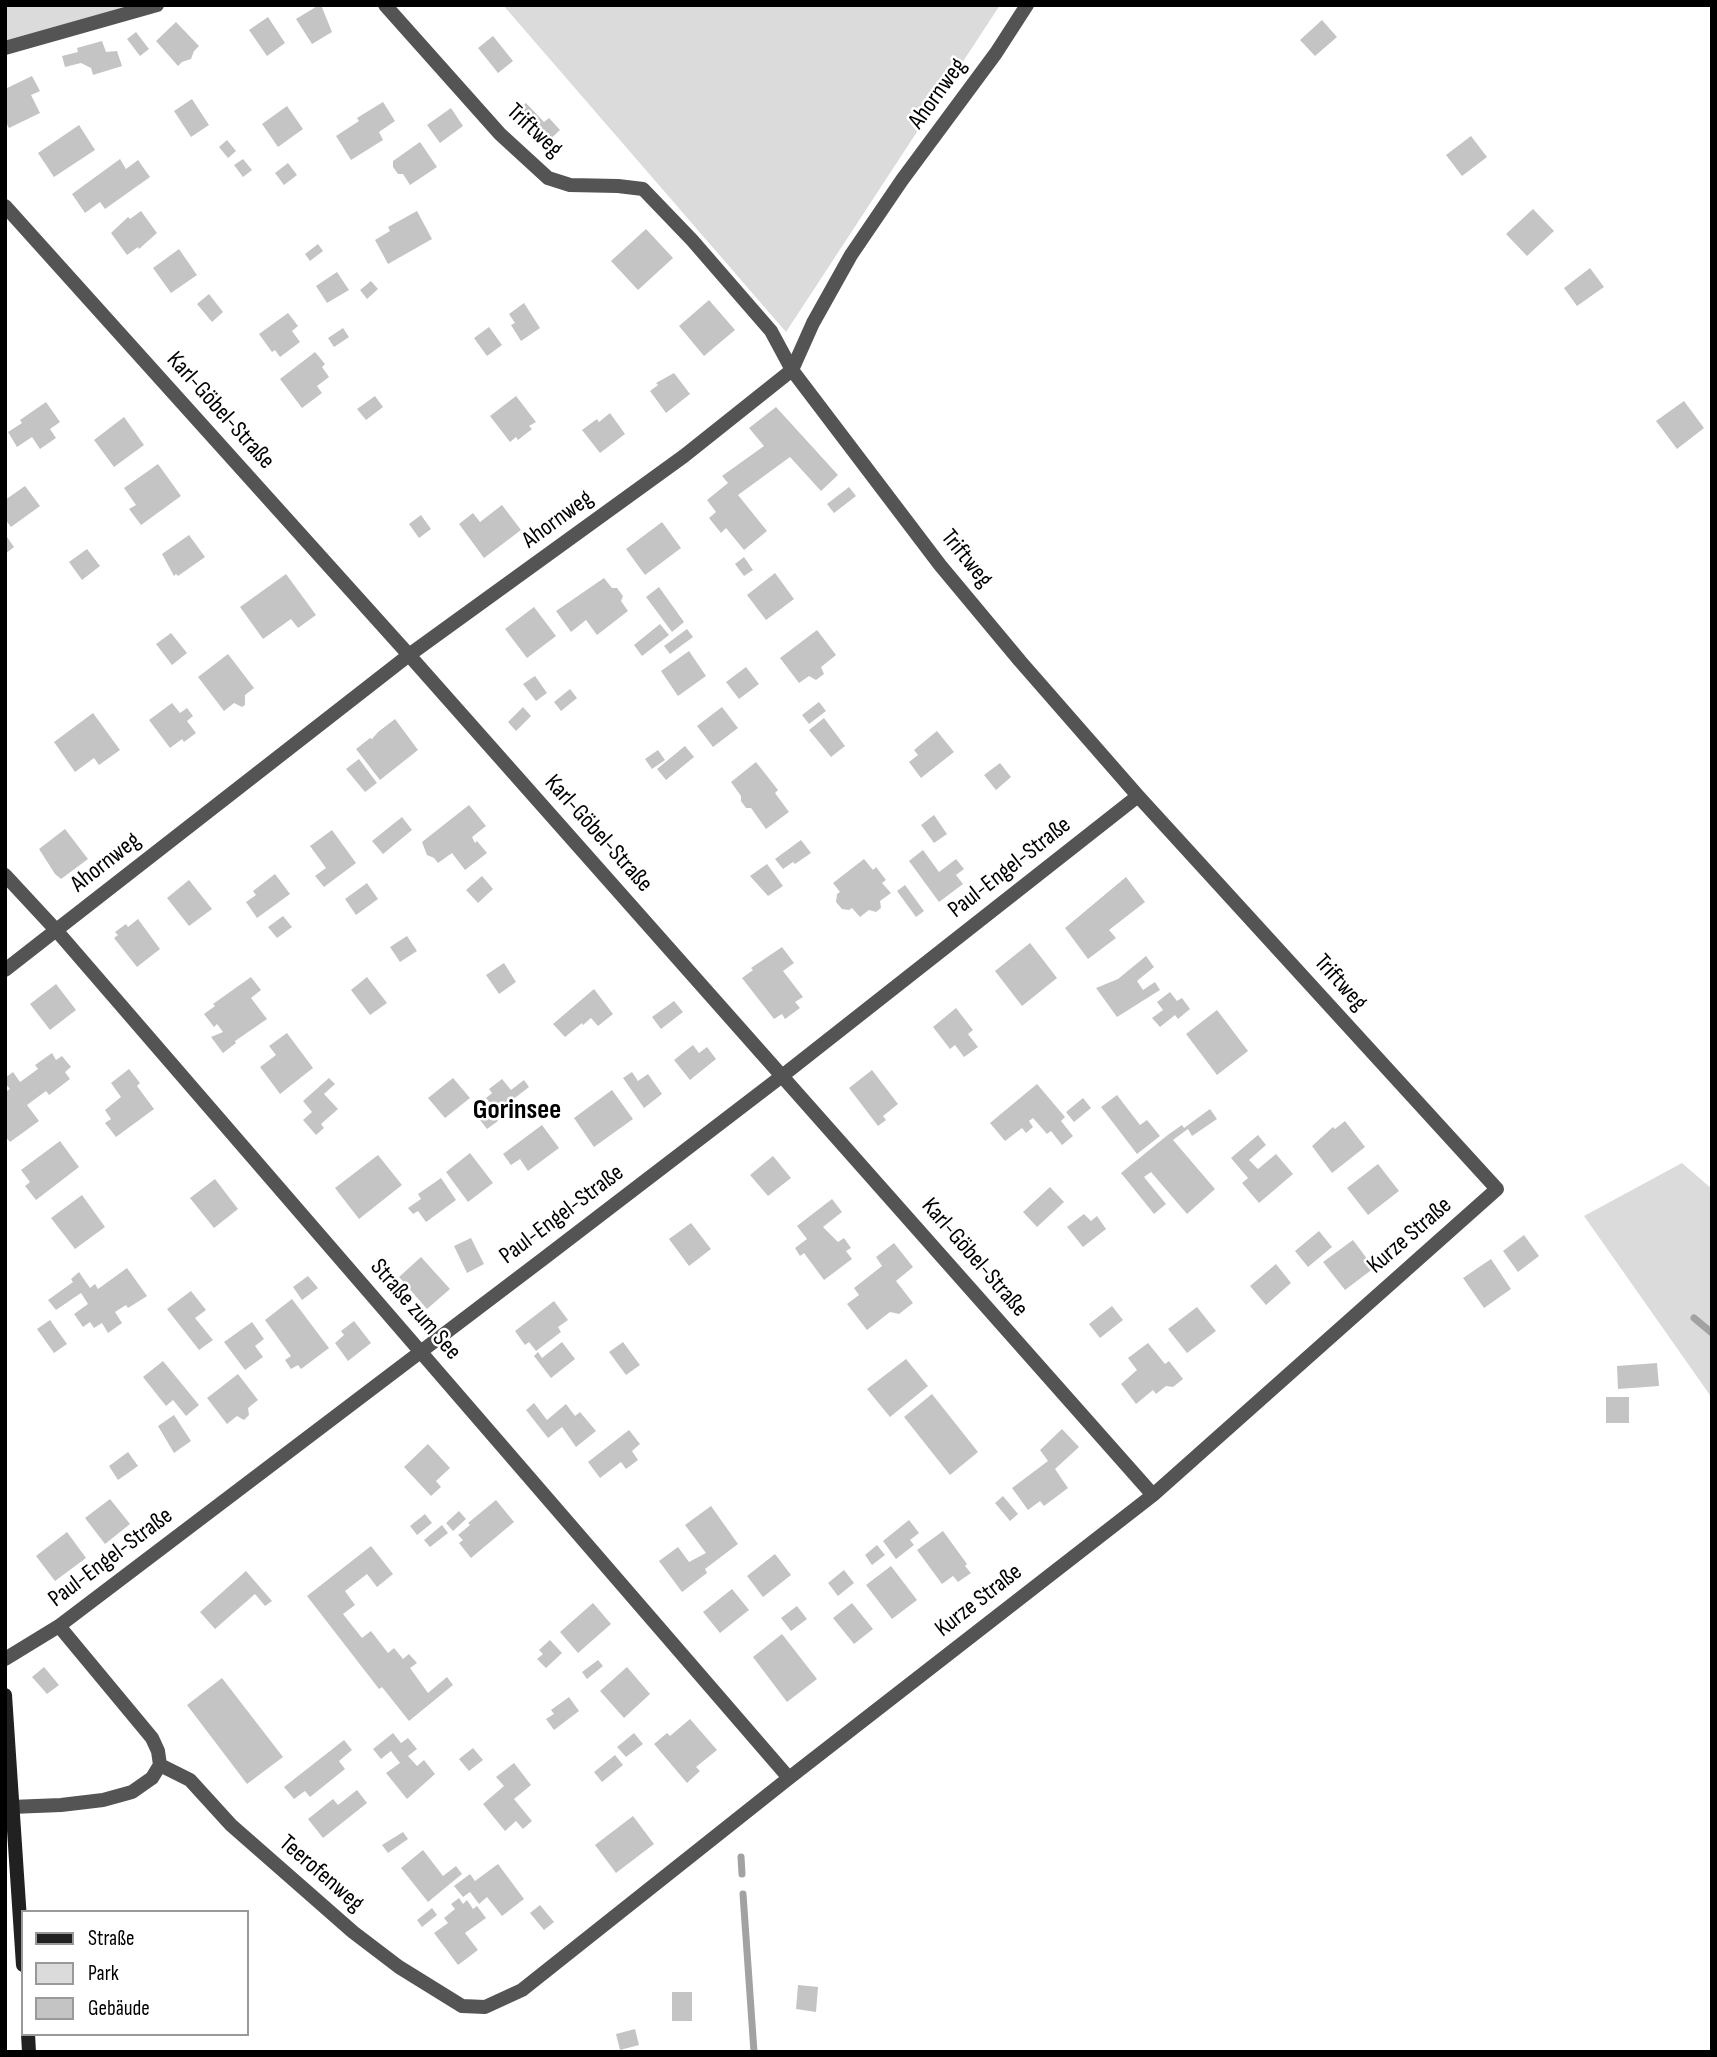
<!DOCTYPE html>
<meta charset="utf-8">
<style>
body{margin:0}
#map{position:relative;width:1717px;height:2057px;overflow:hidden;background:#fff;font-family:"Sofia Sans Condensed",sans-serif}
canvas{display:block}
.frame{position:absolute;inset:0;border:7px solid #000;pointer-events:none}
.legend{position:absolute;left:21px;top:1910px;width:228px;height:126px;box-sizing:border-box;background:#fff;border:2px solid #999;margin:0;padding:9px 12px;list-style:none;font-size:21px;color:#000}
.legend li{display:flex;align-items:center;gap:14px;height:35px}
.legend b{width:35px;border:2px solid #999}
</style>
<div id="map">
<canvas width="1717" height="2057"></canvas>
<div class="frame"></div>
<ul class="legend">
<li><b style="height:9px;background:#212121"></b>Straße</li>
<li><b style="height:19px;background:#dbdbdb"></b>Park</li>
<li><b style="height:19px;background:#c4c4c4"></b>Gebäude</li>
</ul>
</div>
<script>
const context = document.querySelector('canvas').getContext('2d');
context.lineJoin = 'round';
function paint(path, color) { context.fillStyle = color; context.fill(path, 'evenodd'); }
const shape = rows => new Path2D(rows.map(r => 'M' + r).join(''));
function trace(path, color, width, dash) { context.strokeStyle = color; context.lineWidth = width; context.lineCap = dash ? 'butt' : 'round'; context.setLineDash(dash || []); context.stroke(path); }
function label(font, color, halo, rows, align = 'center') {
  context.font = font + ' "Sofia Sans Condensed",sans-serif'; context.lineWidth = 5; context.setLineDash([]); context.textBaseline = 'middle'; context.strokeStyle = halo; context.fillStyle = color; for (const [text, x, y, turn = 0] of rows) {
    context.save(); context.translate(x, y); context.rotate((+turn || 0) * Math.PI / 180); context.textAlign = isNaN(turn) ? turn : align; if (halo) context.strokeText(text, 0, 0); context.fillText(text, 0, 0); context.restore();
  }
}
const green = shape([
 [5,5,149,5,5,55],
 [503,5,1000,5,786,332],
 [1682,1163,1712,1189,1712,1398,1584,1216]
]);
const stream = shape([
 [1694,1318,1712,1333],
 [741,1857,742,1874],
 [743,1894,754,2052]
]);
const building = shape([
 [319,5,321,5,332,32,312,44,296,19],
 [268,17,285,43,267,56,249,30],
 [1322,20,1337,37,1315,56,1300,40],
 [176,22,199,46,194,51,191,59,182,62,178,66,156,41],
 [136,32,149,49,140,56,127,39],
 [493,36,513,61,498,73,478,48],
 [102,41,106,52,117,51,122,66,93,75,91,68,81,63,65,67,62,56,78,52,77,48],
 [32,76,40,91,31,95,40,113,9,128,5,120,5,89],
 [192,99,209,125,191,137,174,111],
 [383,102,395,121,379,132,383,140,351,160,336,136,359,121,357,118],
 [526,103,544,122,549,118,560,130,542,147,512,116],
 [287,106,303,129,278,147,262,124],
 [451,108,463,126,440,143,427,125],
 [79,125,95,150,54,177,38,153],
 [1471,136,1487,157,1462,176,1446,155],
 [227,140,236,151,228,158,219,147],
 [420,142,437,167,410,185,403,174,398,174,393,167,393,161],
 [120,159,126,169,138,160,150,177,105,209,100,202,85,213,72,194],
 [243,159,252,170,243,177,234,165],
 [288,163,297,175,284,185,275,173],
 [1533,209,1554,231,1527,256,1506,234],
 [141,211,157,233,139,249,138,247,127,255,111,233,128,217,130,219],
 [417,211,432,239,388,264,375,240,390,231,388,227],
 [646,229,673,258,638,290,611,261],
 [318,244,323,251,310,261,305,254],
 [179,249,197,275,171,293,153,268],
 [1590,268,1604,287,1577,306,1564,288],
 [337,272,349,290,327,303,316,286],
 [371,281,378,289,367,299,360,290],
 [209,294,223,312,212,322,197,304],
 [709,300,735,330,704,356,679,326],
 [524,303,540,328,521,341,511,325,515,323,509,314],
 [288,313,298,326,292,331,300,342,280,357,275,350,272,352,259,334],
 [489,327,502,345,487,356,474,338],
 [343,328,349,337,334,347,328,338],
 [315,352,325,364,322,367,329,377,317,386,322,393,302,408,280,379],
 [674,373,690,394,666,413,650,391,658,385,656,383],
 [375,396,383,407,366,420,357,409],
 [516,396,536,422,529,426,532,429,518,440,516,437,510,442,490,416],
 [1684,401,1704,428,1677,449,1656,421],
 [46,402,60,422,50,429,56,438,40,449,32,437,17,447,8,432,22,423,20,420],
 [776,407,838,475,821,491,790,457,738,495,767,531,744,550,726,528,721,533,709,518,716,512,707,500,728,483,722,476,764,446,749,428],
 [610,413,625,434,600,453,582,430,597,419,599,422],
 [124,417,144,445,114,467,94,440],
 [158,464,181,496,141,525,129,509,136,505,124,488],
 [25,486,40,506,11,527,5,519,5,500],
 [849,487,856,496,834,513,827,504],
 [502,505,521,530,484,558,459,524,473,513,480,522],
 [421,515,431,529,419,538,409,524],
 [662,522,681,548,645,575,626,549],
 [189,535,205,557,178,576,176,574,174,576,162,554],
 [7,537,14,547,5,554,5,539],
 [87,549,100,566,82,580,69,562],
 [744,557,753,570,744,576,735,564],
 [775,573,794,599,766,620,747,595],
 [286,574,316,615,298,628,291,619,263,639,240,607],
 [604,578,612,588,617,588,623,596,621,601,628,611,597,635,586,620,571,632,556,611],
 [659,587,684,622,672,632,646,597],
 [534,607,556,636,527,658,505,629],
 [660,624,669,635,642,656,634,645],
 [687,629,693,637,670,654,664,646],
 [817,630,836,655,821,667,824,674,816,680,809,676,799,683,780,658],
 [171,633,187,653,172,665,156,644],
 [689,651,706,676,678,696,661,671],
 [228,654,254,688,245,695,245,705,242,707,234,703,224,711,198,677],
 [746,667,759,684,739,699,726,682],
 [535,676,547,693,536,701,523,684],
 [570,689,577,698,561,711,554,702],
 [819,702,826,711,809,724,802,715],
 [172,703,180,713,187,708,193,716,187,721,196,733,184,742,182,739,170,748,149,720],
 [523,707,531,716,516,731,508,722],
 [722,707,738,728,713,747,697,726],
 [93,713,120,750,99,765,94,758,75,772,54,742],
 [824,718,845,746,831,757,809,730],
 [395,719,418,750,380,780,356,749,370,738,372,739,378,732],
 [937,731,954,752,921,778,909,762,918,755,914,750],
 [685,746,694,757,666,780,657,769],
 [658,750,665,760,652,769,645,759],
 [359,759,377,783,365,792,346,769],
 [756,762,778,790,775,793,789,812,766,829,751,808,746,808,741,801,741,796,731,782],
 [1000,763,1011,777,996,790,984,775],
 [469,805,486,826,472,837,475,843,477,841,487,853,465,870,452,853,438,863,434,858,427,855,422,842],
 [934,815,947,834,934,843,921,825],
 [402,817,412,830,383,854,372,841],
 [65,829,88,859,61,879,55,874,39,849],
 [332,830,356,863,324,887,315,876,326,868,310,846],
 [801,840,811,853,795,864,793,862,783,869,775,859],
 [923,850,939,872,956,859,964,869,956,875,963,884,939,902,909,861],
 [864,859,873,870,876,867,886,880,882,883,891,893,880,901,881,908,876,912,869,910,860,917,852,908,849,910,842,909,836,902,837,894,840,892,833,883],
 [767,864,783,886,768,896,750,876],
 [275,874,290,894,257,918,246,902,256,895,253,891],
 [482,876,493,889,478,903,466,890],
 [1126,877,1145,902,1109,930,1116,938,1088,959,1065,928],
 [189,880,212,909,189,926,167,898],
 [367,883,378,899,356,915,345,899],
 [905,885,924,911,916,917,897,891],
 [283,916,292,927,277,938,268,927],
 [138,919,160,949,137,967,114,938,118,935,115,932,126,924,128,927],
 [407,936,417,951,400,962,390,947],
 [1030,943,1057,978,1022,1006,995,971],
 [782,947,794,963,783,971,803,997,795,1002,800,1008,785,1019,782,1014,774,1019,742,978,753,970,751,968],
 [1146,956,1154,967,1137,981,1143,990,1155,982,1160,990,1117,1017,1096,988,1118,979],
 [504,963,516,982,499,994,486,975],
 [251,977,261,990,251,998,267,1019,235,1041,236,1043,223,1053,211,1037,223,1032,217,1024,214,1027,204,1014,215,1006,213,1004],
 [367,977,387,1003,370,1015,351,990],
 [56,984,76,1010,50,1030,30,1004],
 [594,989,613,1014,598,1026,591,1018,583,1025,582,1023,565,1037,553,1024],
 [1170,992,1177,1001,1182,998,1190,1009,1178,1019,1175,1015,1160,1027,1152,1018,1163,1010,1157,1002],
 [674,1001,683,1012,661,1029,652,1017],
 [956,1008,973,1030,968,1034,978,1047,964,1057,955,1045,950,1049,933,1027],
 [1217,1010,1248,1051,1217,1075,1186,1034],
 [287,1033,313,1068,280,1094,260,1067,276,1055,269,1046],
 [693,1045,699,1053,707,1047,716,1059,690,1080,674,1060],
 [52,1053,56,1060,62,1056,71,1067,65,1072,70,1079,49,1095,46,1091,27,1105,39,1121,10,1142,5,1136,5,1092,10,1089,5,1083,5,1078,13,1072,20,1082,38,1069,35,1065],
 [129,1069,140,1083,137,1086,154,1109,116,1137,105,1123,111,1119,105,1110,121,1097,111,1083],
 [872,1070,898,1104,883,1116,886,1120,878,1126,849,1088],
 [632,1072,638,1081,648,1074,662,1094,644,1108,623,1078],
 [329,1078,335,1084,324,1094,338,1109,321,1124,324,1128,316,1135,303,1120,312,1112,303,1101],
 [453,1078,470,1098,445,1118,428,1098],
 [502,1079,511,1090,524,1080,529,1087,503,1107,502,1105,496,1110,486,1098,492,1093,489,1089],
 [1037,1084,1065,1117,1061,1121,1073,1136,1062,1145,1051,1131,1047,1134,1033,1118,1029,1121,1033,1127,1026,1133,1022,1128,1005,1141,990,1123],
 [612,1090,633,1119,594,1147,574,1118],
 [1117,1095,1140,1125,1147,1120,1160,1136,1137,1154,1101,1107],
 [1083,1098,1091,1108,1074,1122,1066,1112],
 [485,1104,498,1121,487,1129,474,1112],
 [1210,1109,1217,1119,1192,1136,1188,1129,1173,1140,1215,1189,1187,1214,1151,1172,1144,1177,1166,1204,1154,1214,1121,1173,1169,1134,1182,1125,1184,1128],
 [1345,1121,1365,1147,1332,1173,1312,1146,1333,1127,1335,1129],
 [542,1125,559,1148,528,1171,520,1159,511,1165,503,1154],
 [1258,1135,1266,1145,1249,1160,1258,1169,1276,1154,1293,1174,1259,1203,1242,1183,1248,1178,1231,1158],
 [60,1141,79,1167,36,1200,25,1186,30,1182,21,1170],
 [470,1153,493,1183,468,1202,446,1172],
 [378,1155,402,1185,359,1219,335,1188],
 [773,1156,791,1178,768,1196,750,1175],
 [1378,1164,1399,1191,1368,1215,1347,1188],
 [441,1178,456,1200,426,1222,418,1211,413,1214,408,1208,421,1199,418,1194],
 [215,1179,238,1209,214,1228,190,1198],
 [1050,1187,1064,1202,1037,1227,1023,1212],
 [82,1195,105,1227,75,1249,51,1218],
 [832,1199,842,1212,823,1227,838,1242,844,1238,851,1248,846,1251,852,1259,824,1280,804,1253,800,1256,795,1248,807,1239,797,1226],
 [1084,1214,1091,1221,1097,1216,1106,1229,1083,1247,1067,1227],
 [691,1223,711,1249,689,1266,669,1239],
 [1319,1231,1332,1247,1308,1267,1295,1251],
 [1524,1235,1539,1256,1518,1272,1503,1251],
 [471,1238,484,1264,467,1273,454,1246],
 [1353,1240,1374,1268,1345,1290,1323,1262],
 [894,1243,913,1267,896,1281,913,1303,899,1314,890,1312,867,1330,847,1304,859,1295,854,1288,882,1266,876,1257],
 [421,1257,450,1289,427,1309,399,1277],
 [1491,1259,1511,1289,1484,1308,1463,1278],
 [1276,1264,1291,1283,1266,1305,1250,1286],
 [127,1268,147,1296,128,1308,126,1305,115,1312,122,1323,108,1333,102,1323,94,1328,90,1322,83,1327,74,1314,88,1304,81,1293,56,1310,48,1300,73,1282,71,1279,79,1272,90,1288,95,1284,98,1289],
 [308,1276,318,1288,302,1300,293,1287],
 [191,1291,206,1310,195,1318,213,1340,199,1350,167,1309],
 [292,1299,329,1348,301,1369,298,1365,291,1369,285,1360,291,1356,265,1320],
 [554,1301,568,1320,558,1327,561,1332,536,1351,529,1342,525,1345,515,1331],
 [1112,1306,1123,1320,1100,1338,1089,1324],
 [1197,1307,1216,1331,1187,1353,1168,1329],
 [50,1320,67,1344,54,1353,37,1329],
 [354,1321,371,1343,348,1361,335,1343,344,1335,341,1331],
 [252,1322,264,1339,255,1346,263,1357,245,1370,224,1342],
 [562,1342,575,1359,551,1378,534,1356,538,1352,542,1358],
 [623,1342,640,1365,626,1375,609,1352],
 [1148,1343,1165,1364,1169,1361,1183,1379,1173,1387,1166,1386,1156,1394,1153,1390,1136,1404,1121,1384,1137,1370,1128,1358],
 [906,1359,928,1386,890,1417,867,1389],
 [163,1361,199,1405,186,1416,173,1400,166,1406,143,1377],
 [1657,1363,1659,1386,1618,1389,1617,1366],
 [238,1374,258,1400,248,1408,249,1415,244,1420,237,1416,227,1424,207,1398],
 [932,1394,978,1452,950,1475,904,1417],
 [1606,1397,1629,1397,1629,1423,1606,1423],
 [534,1403,547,1420,566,1404,575,1416,580,1412,596,1431,576,1447,562,1427,548,1438,526,1410],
 [174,1415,191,1441,174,1453,158,1426],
 [1062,1429,1079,1447,1055,1469,1068,1488,1044,1506,1040,1501,1028,1510,1012,1488,1048,1461,1040,1450],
 [629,1430,640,1444,632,1451,638,1460,626,1469,621,1462,600,1478,588,1462],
 [428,1444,450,1468,436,1481,441,1487,431,1496,404,1467],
 [128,1452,138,1466,118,1480,109,1466],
 [1003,1496,1018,1514,1010,1521,995,1503],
 [110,1499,130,1524,105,1544,85,1518],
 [496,1500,514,1522,471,1558,459,1543,463,1540,458,1535,470,1525,468,1523],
 [711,1506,738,1544,705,1569,707,1573,682,1592,659,1561,678,1547,689,1562,706,1553,685,1525],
 [459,1511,466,1519,453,1531,446,1523],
 [425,1514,432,1523,417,1535,410,1526],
 [909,1520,919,1533,910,1540,914,1545,896,1559,883,1541],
 [442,1525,448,1533,430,1547,424,1540],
 [943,1531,967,1564,965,1566,971,1573,958,1582,953,1576,942,1584,917,1550],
 [67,1532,86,1558,55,1581,36,1556],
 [877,1545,885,1555,872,1565,865,1555],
 [371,1546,393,1574,377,1587,367,1574,345,1591,355,1605,343,1614,362,1638,371,1631,388,1653,394,1648,403,1659,409,1654,417,1663,410,1668,428,1693,447,1677,453,1685,409,1721,382,1687,379,1689,307,1596],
 [775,1554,791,1575,763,1597,747,1576],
 [891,1566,917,1600,892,1619,866,1585],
 [844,1570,854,1583,838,1596,828,1583],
 [246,1571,272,1601,265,1606,255,1594,215,1629,200,1612],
 [732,1589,749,1610,720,1633,703,1612],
 [593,1603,611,1624,578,1653,560,1632],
 [852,1603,873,1629,854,1644,833,1618],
 [797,1606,807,1619,791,1631,781,1618],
 [782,1634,817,1679,787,1702,753,1657],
 [550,1640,562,1653,546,1668,537,1659,543,1654,539,1650],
 [598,1660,603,1666,587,1679,582,1672],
 [44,1667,59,1685,47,1694,32,1677],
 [627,1667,650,1694,624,1718,600,1691],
 [222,1678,283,1757,247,1784,187,1705],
 [569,1697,579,1711,554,1730,546,1719,554,1714,551,1710],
 [690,1719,717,1750,696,1767,700,1771,687,1783,654,1744,667,1733,670,1736],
 [393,1733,401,1743,408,1738,417,1749,408,1756,417,1766,424,1760,435,1774,407,1799,386,1773,400,1763,391,1751,381,1759,373,1749],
 [634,1733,643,1744,626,1757,617,1747],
 [344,1740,352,1750,339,1761,345,1769,310,1797,305,1791,294,1799,284,1787],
 [473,1748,483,1760,469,1771,459,1759],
 [615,1755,623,1765,602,1782,594,1772],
 [514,1763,531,1785,514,1799,532,1821,523,1829,516,1821,505,1831,483,1804,504,1786,496,1777],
 [357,1790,367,1803,323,1838,308,1819,333,1799,338,1805],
 [633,1816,654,1844,616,1873,595,1845],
 [403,1832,408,1839,388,1853,382,1845],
 [423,1850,443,1876,456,1866,462,1874,428,1902,401,1868],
 [498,1864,524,1899,502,1916,487,1897,479,1904,470,1892,463,1897,454,1886,470,1874,475,1881],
 [459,1898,463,1904,467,1900,473,1909,477,1906,486,1918,465,1933,478,1950,458,1965,434,1933,448,1923,444,1918,455,1909,451,1904],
 [540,1905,554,1922,544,1930,530,1913],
 [432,1908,437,1915,422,1927,417,1920],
 [798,1985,818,1987,816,2012,796,2009],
 [672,1992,692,1992,692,2021,672,2021],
 [635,2029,639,2045,620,2050,616,2034]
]);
const street = shape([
 [5,48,157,5],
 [5,206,409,655,1153,1495],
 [5,875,56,930,789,1778],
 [5,970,409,655,684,456,792,370,813,323,851,255,902,180,996,53,1027,5],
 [5,1659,59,1626,543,1259,782,1076,1138,796],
 [160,1765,190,1780,231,1825,353,1932,399,1967,462,2006,485,2007,522,1990,789,1778,1153,1495,1497,1189,1138,796,1020,661,940,565,792,370,771,331,692,240,643,189,618,186,570,185,548,178,500,134,385,5],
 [11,1807,61,1805,103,1800,132,1792,152,1778,160,1765,158,1751,152,1738,59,1626]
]);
const secondary = shape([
 [5,1695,23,1965],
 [28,2034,29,2052]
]);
const streetNames = [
 ["Ahornweg",938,94,-54],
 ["Triftweg",534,131,43],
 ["Karl-Göbel-Straße",220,411,48],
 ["Ahornweg",558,520,-36],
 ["Triftweg",966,559,51],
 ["Karl-Göbel-Straße",598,834,48],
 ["Ahornweg",106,863,-38],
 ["Paul-Engel-Straße",1010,868,-38],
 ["Triftweg",1340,983,48],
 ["Paul-Engel-Straße",562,1215,-37],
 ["Kurze Straße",1410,1236,-41],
 ["Karl-Göbel-Straße",974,1258,49],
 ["Straße zum See",415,1310,49],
 ["Paul-Engel-Straße",111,1558,-37],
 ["Kurze Straße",979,1601,-38],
 ["Teerofenweg",321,1874,41]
];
const quarterNames = [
 ["Gorinsee",517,1111]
];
paint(green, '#dbdbdb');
trace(stream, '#a2a2a2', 7);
paint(building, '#c4c4c4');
trace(street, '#545454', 14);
trace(secondary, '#212121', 14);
label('24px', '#000', '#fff', streetNames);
label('bold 28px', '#000', '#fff', quarterNames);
</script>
